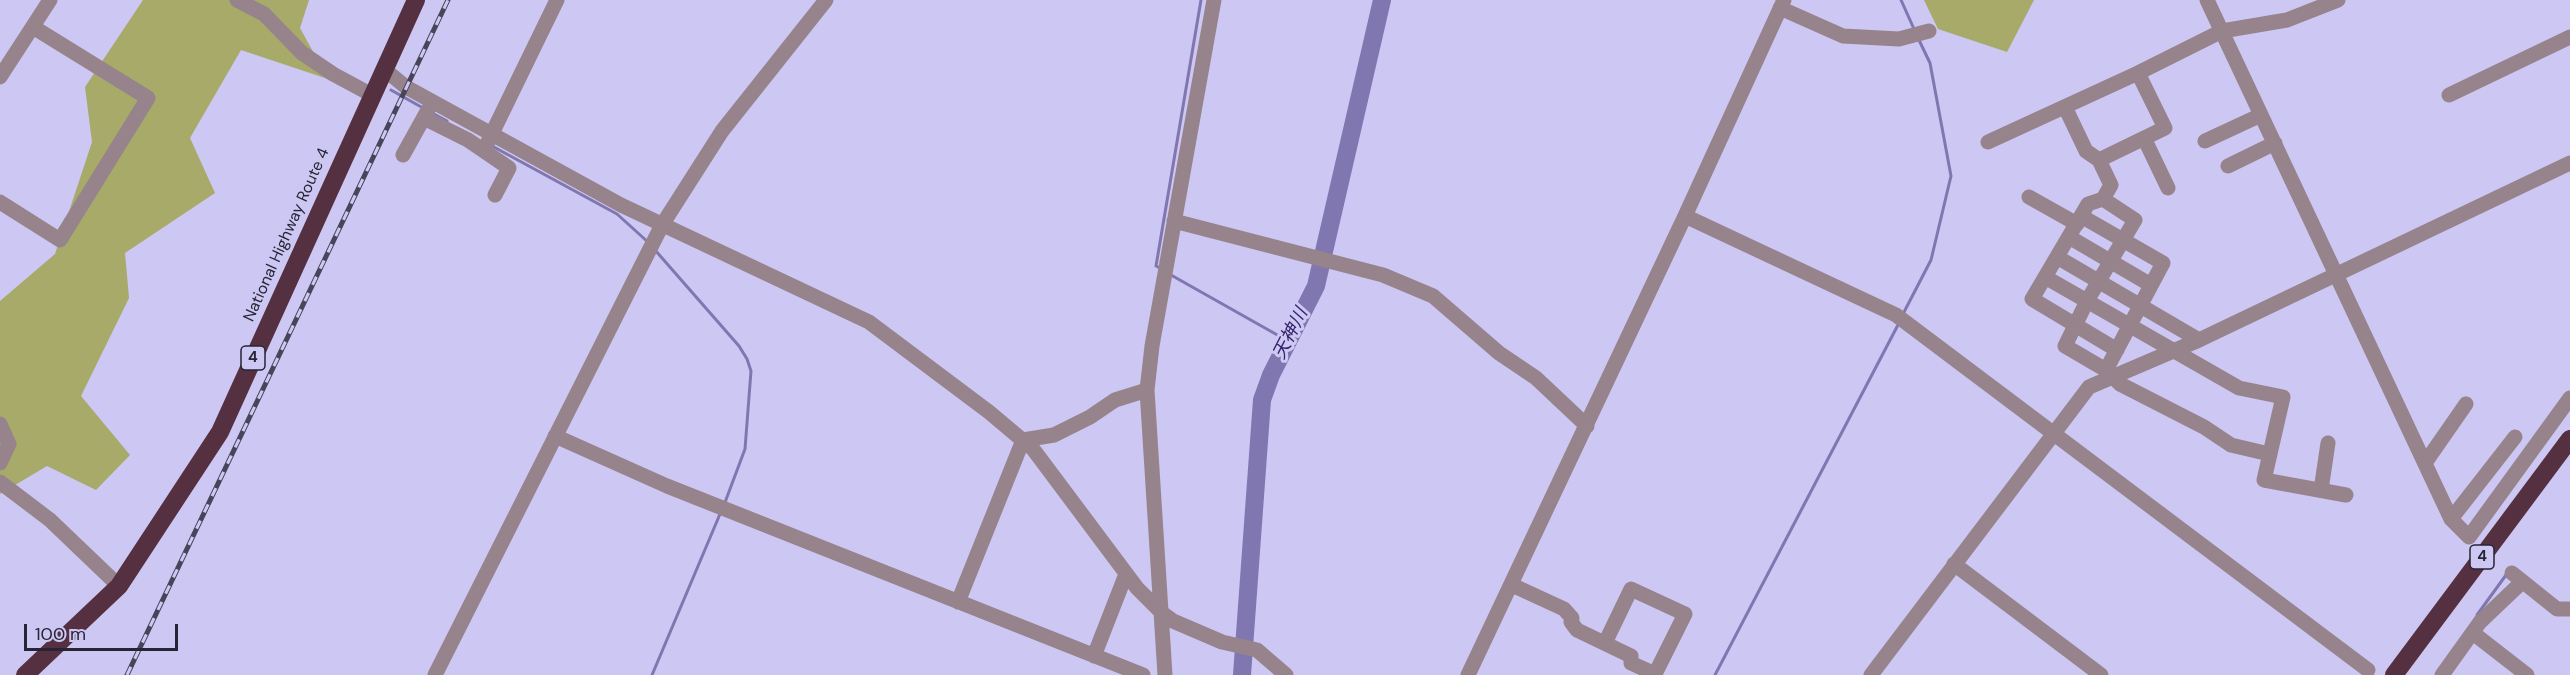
<!DOCTYPE html>
<meta charset="utf-8">
<style>
body{margin:0}
#map{position:relative;width:2570px;height:675px;overflow:hidden;background:#ccc7f3;font-family:"DM Sans",sans-serif}
canvas{display:block}
.scale{position:absolute;left:24px;top:624px;width:154px;height:27px;box-sizing:border-box;border:3px solid #272535;border-top:0;padding-left:8px;font-size:18px;line-height:21px;white-space:nowrap;color:#272535;-webkit-text-stroke:4px #ccc7f3;paint-order:stroke}
</style>
<div id="map">
<canvas width="2570" height="675"></canvas>
<div class="scale">100 m</div>
</div>
<script>
const context = document.querySelector('canvas').getContext('2d');
context.lineJoin = 'round';
function paint(path, color) { context.fillStyle = color; context.fill(path, 'evenodd'); }
const shape = rows => new Path2D(rows.map(r => 'M' + r).join(''));
function trace(path, color, width, dash) { context.strokeStyle = color; context.lineWidth = width; context.lineCap = dash ? 'butt' : 'round'; context.setLineDash(dash || []); context.stroke(path); }
function label(font, color, halo, rows, align = 'center') {
  context.font = font + ' "DM Sans","Noto Sans JP",sans-serif'; context.lineWidth = 6; context.setLineDash([]); context.textBaseline = 'middle'; context.strokeStyle = halo; context.fillStyle = color; for (const [text, x, y, turn = 0] of rows) {
    context.save(); context.translate(x, y); context.rotate((+turn || 0) * Math.PI / 180); context.textAlign = isNaN(turn) ? turn : align; if (halo) context.strokeText(text, 0, 0); context.fillText(text, 0, 0); context.restore();
  }
}
const green = shape([
 [143,0,309,0,300,28,328,79,241,50,190,138,215,193,125,253,129,298,81,396,130,455,96,490,47,466,0,494,0,301,55,254,92,142,85,87],
 [1924,0,2034,0,2007,52,1938,29]
]);
const stream = shape([
 [1901,0,1914,29],
 [391,90,423,108],
 [432,113,447,121],
 [492,146,617,214,649,243],
 [655,250,739,346,747,359,751,371,745,449,724,505],
 [1160,268,1156,266,1201,0],
 [1171,275,1288,341],
 [1903,314,1931,260,1951,176,1930,63,1918,38],
 [2477,615,2506,575],
 [652,675,720,514],
 [1715,675,1899,323]
]);
const river = shape([
 [1242,675,1262,400,1271,375,1316,286,1382,0]
]);
const minor = shape([
 [237,0,264,14,302,53,333,74,372,95],
 [2207,0,2451,519,2469,537,2570,398],
 [1780,8,1843,36,1899,39,1929,31],
 [384,69,406,87,621,205,869,322,989,412,1033,449,1137,588,1161,612,1173,621,1222,642,1257,650,1286,675],
 [0,77,50,0],
 [2449,95,2570,37],
 [2065,107,2086,151,2099,160,2111,185,2103,199,2088,204,2045,277,2239,388,2283,397,2264,480,2346,495],
 [424,118,468,140,509,168,495,195],
 [2144,138,2168,188],
 [2205,141,2261,115],
 [1988,142,2138,73,2222,31,2287,20,2338,0],
 [484,150,557,0],
 [403,155,428,110],
 [2099,160,2165,128,2138,73],
 [2228,166,2275,143],
 [2029,197,2077,224],
 [2103,199,2135,220,2087,301,2065,346,2106,370],
 [0,202,60,240,148,98,33,27],
 [1685,216,1896,315,2368,670],
 [2081,216,2163,263,2106,370,2120,384,2204,427,2231,445,2269,454],
 [1174,221,1383,275,1433,296,1499,353,1536,378,1587,426],
 [2069,237,2151,285],
 [2057,257,2199,340],
 [2045,277,2032,299,2117,350],
 [0,424,9,444,0,463],
 [555,436,667,486,1143,675],
 [1023,440,1054,435,1090,417,1115,400,1147,390],
 [2425,463,2466,404],
 [0,482,50,520,119,586],
 [2321,490,2328,443],
 [2451,519,2515,437],
 [1954,564,2101,675],
 [2512,573,2557,609,2570,609],
 [1512,585,1564,609,1572,618,1571,622,1577,630,1631,656,1631,663,1655,674,1685,614,1631,589,1605,643],
 [958,602,1023,440],
 [2473,633,2527,675],
 [1094,656,1126,574],
 [435,675,662,225,722,131,826,0],
 [1165,675,1147,390,1152,346,1214,0],
 [1468,675,1685,216,1784,0],
 [1871,675,2089,387,2199,340,2570,163],
 [2442,675,2480,622,2522,582]
]);
const highway = shape([
 [25,675,119,586,220,432,416,0],
 [2394,675,2570,439]
]);
const rail = shape([
 [127,675,448,0]
]);
const shields = [
 [253,358,24],
 [2482,557,24]
];
const shieldNames = [
 ["4",253,358],
 ["4",2482,557]
];
const streetNames = [
 ["National Highway Route 4",287,235,-66]
];
const waterNames = [
 ["天神川",1291,334,-63]
];
paint(green, '#a7aa68');
trace(stream, '#8077b1', 3);
trace(river, '#8077b1', 18);
trace(minor, '#97838b', 15);
trace(highway, '#553041', 18);
trace(rail, '#47455a', 5);
trace(rail, '#ccc7f3', 3, [9]);
for (const [x, y, w] of shields) { const box = new Path2D(); box.roundRect(x - w / 2, y - 12, w, 24, 4.5); context.fillStyle = '#ccc7f3'; context.fill(box); trace(box, '#272535', 1.5); }
label('bold 15px', '#272535', null, shieldNames);
label('16px', '#272535', '#ccc7f3', streetNames);
label('italic 18px', '#352269', '#ccc7f3', waterNames);
</script>
